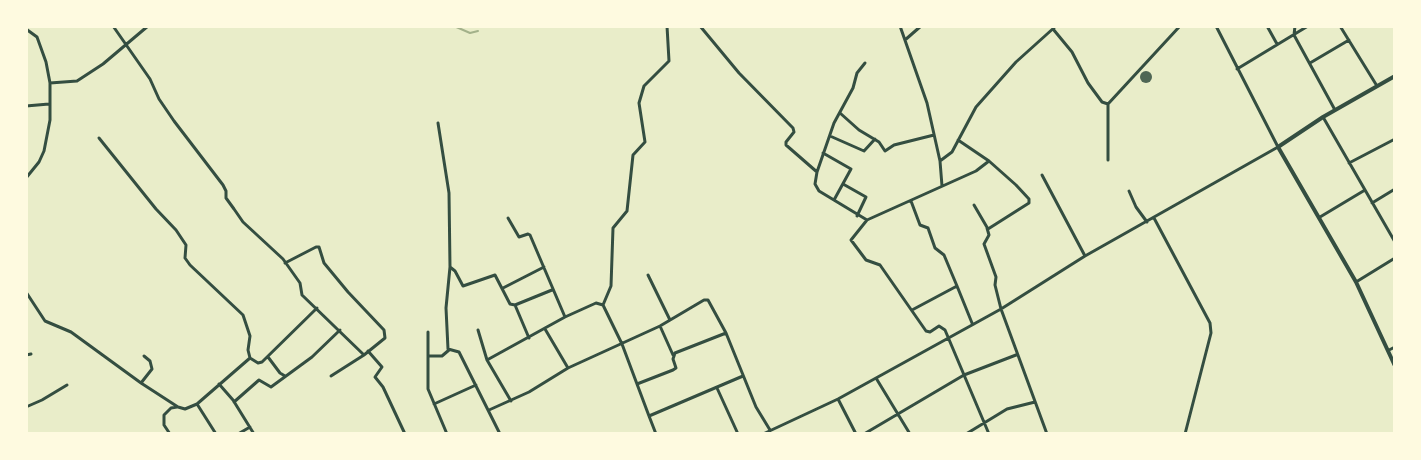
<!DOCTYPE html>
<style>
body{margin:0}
#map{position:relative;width:1421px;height:460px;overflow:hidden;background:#e9edc9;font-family:"PT Sans Narrow",sans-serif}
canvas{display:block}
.frame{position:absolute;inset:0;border:28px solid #fefae0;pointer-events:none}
</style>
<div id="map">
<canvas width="1421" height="460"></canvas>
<div class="frame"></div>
</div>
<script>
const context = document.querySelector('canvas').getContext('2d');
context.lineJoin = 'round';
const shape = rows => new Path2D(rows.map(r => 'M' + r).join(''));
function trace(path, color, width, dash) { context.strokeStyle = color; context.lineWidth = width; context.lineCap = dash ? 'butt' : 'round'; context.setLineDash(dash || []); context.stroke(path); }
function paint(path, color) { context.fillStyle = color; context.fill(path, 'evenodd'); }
const stream = shape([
 [454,26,470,33,478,31]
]);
const building = shape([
 '1140 77a6 6 0 1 1 12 0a6 6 0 1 1-12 0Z'
]);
const minor = shape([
 [113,26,150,79,159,99,174,121,223,185,226,191,226,198,234,209,243,222,283,259,300,283,302,295,364,355,331,376],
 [700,26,739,73,793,128,794,132,786,142,786,145,817,172],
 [900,26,927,103,940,161,942,186],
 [1267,26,1277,44],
 [1295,26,1294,35,1335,110],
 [1340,26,1377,86],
 [26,29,37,37,46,62,50,83,50,120,44,151,39,162,26,178],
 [1053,29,1072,52,1088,83,1102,102,1108,104],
 [905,40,921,26],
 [865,63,857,73,853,88,834,123,817,172,815,184,819,191,867,220],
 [1310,63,1349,40],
 [1237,69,1308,26],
 [50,83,77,81,103,64,148,26],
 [26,106,49,104],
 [840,113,859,130,879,142,885,151,894,145,934,135],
 [1323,117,1395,242],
 [438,123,449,193,450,267,446,308,448,349,459,352,500,434],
 [830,136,864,151,875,139],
 [958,140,989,161,976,171,867,220,851,240,866,260,880,265,926,331,930,332,939,326,945,330,989,434],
 [823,153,851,169,834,200],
 [1108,160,1108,104,1180,26],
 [940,161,952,152,976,107,1016,62,1056,26],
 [1349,163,1395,139],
 [1042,175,1085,256],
 [843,184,866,197,857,216],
 [1129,191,1136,207,1147,222],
 [911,201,920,225,928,228,935,248,944,255,957,286],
 [1372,203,1395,189],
 [974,205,988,229,1029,203,1029,199,1016,185,989,161],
 [1320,217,1365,190],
 [508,218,519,237,528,234,530,235,565,317,596,303,603,305,622,344,637,384,673,370,676,368,673,359,675,353,726,333],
 [1154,218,1210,323,1211,333,1185,434],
 [987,228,989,235,984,244,996,277,995,285,1001,309,1047,434],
 [285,263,316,247,319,247,324,263,348,292,384,330,385,338,364,355],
 [450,267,455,271,463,286,495,275,510,304,515,305,552,290],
 [648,275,670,320],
 [1356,282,1395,258],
 [503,288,544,267],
 [26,292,45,321,71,332,141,383,178,407,185,409,197,404,250,358,248,350,250,336,243,315,190,265,185,258,186,245,176,230,156,209,99,138],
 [515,305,529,338],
 [603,305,611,286,613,228,627,211,633,155,645,142,639,103,644,86,669,61,667,26],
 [912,310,957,286,972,323],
 [660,326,673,355],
 [545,329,568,368],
 [478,330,487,360],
 [428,332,428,389,447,434],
 [1389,350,1395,347],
 [368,351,382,367,375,377,383,387,405,434],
 [26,355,31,354],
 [428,356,442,356,449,350],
 [268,357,280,373,285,376],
 [250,358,258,363,262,362,317,308],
 [876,378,910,434],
 [141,383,152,369,150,361,144,356],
 [219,384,233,400,254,434],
 [637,384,649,416,743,376],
 [717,388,738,434],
 [838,399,856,434],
 [511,401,487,360,565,317],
 [234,402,259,380,271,387,312,357,340,330],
 [197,404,216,434],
 [434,404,476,385],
 [26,407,42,400,67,385],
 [489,410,529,392,568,368,660,326,704,300,708,300,726,333,756,407,770,430],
 [649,416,656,434],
 [170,434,164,425,164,415,171,408,177,407],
 [238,434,250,427],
 [763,434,838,399,1001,309,1085,256,1278,147,1216,26],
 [864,434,964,375,1016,355],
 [966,434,1007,409,1035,402]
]);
const tertiary = shape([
 [1395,76,1323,117,1278,147,1356,282,1395,366]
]);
trace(stream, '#a3b18a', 2);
paint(building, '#4f6655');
trace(minor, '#344e41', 3);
trace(tertiary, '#344e41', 4);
</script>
